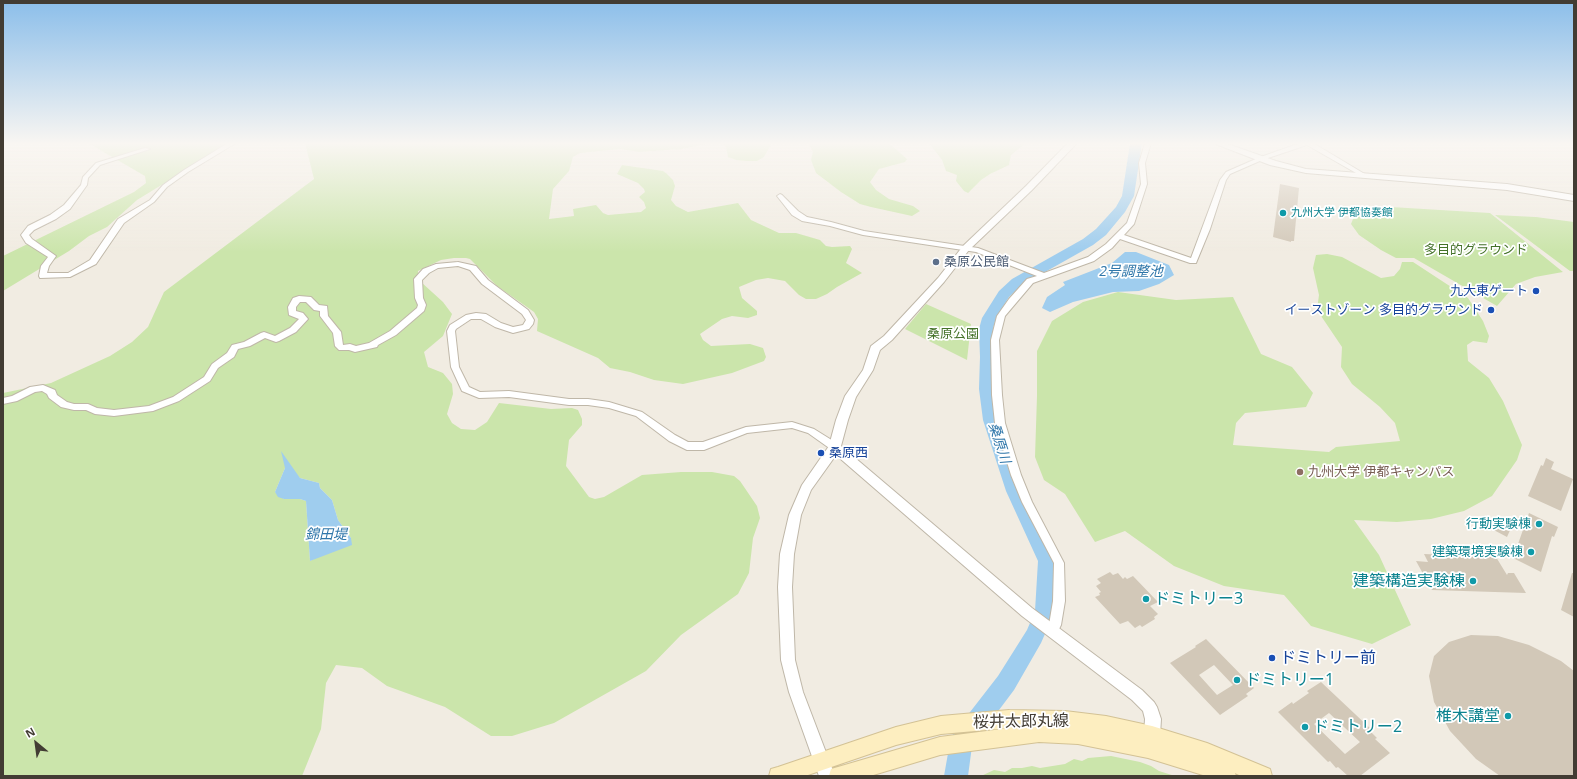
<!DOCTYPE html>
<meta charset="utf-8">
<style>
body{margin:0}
#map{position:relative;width:1577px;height:779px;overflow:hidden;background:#f1ece2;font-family:"Open Sans",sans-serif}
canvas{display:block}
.frame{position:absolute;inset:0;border:4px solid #423c33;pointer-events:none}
.north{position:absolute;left:16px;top:723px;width:40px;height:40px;-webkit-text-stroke:3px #fff;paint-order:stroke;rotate:331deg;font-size:11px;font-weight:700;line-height:16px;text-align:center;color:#423c33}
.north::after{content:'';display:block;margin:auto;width:14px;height:18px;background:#423c33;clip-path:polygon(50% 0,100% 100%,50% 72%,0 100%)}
</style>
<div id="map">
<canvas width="1577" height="779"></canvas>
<div class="frame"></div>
<div class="north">N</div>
</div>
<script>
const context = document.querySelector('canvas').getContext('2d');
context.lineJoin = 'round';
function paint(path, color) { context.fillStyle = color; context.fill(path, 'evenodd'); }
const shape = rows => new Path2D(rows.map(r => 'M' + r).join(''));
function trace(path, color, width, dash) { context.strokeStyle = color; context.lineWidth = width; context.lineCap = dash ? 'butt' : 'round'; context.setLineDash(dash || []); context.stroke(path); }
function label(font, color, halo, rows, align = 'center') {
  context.font = font + ' "Open Sans","Noto Sans JP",sans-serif'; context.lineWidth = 3.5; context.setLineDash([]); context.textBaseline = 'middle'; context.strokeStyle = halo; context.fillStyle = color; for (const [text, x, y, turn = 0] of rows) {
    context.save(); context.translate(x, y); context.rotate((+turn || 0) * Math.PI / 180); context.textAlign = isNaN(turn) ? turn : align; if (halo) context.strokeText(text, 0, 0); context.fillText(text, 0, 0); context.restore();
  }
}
const green = shape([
 [88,143,230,143,137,200,107,227,89,236,69,251,3,291,3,256,134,192,146,183,145,176],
 [305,143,711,143,682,149,639,152,620,149,580,153,573,157,569,171,553,189,549,219,574,216,573,209,596,205,603,213,608,215,641,212,646,208,644,202,639,197,645,192,644,189,638,183,617,174,622,165,663,171,666,173,673,180,675,186,671,200,676,206,688,212,738,203,751,220,779,233,796,233,820,240,826,246,832,247,850,246,852,249,846,263,862,273,837,287,827,294,816,299,806,299,799,295,785,281,768,278,756,280,739,287,742,298,757,311,757,315,748,318,732,316,722,319,700,334,703,340,711,346,750,344,763,348,766,357,764,361,732,373,683,384,654,380,630,372,610,368,598,358,537,331,538,319,534,312,497,286,470,259,466,258,454,258,441,260,418,271,418,275,421,282,443,302,452,314,443,336,424,352,428,367,443,373,452,384,453,394,447,414,452,423,461,429,475,430,487,422,499,403,551,409,572,408,578,410,582,419,582,425,569,440,566,466,589,497,595,499,604,497,642,475,681,472,712,472,734,476,740,481,757,506,760,518,753,538,749,573,738,594,681,635,646,671,554,723,512,736,491,736,445,707,387,686,362,668,336,665,326,683,321,729,302,776,3,776,3,393,51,383,110,356,132,342,148,327,164,292,314,179],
 [285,468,300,478,319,483,320,488,332,500,338,520,351,538,310,561,306,501,300,499,284,499,275,492],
 [722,143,772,143,764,157,757,161,746,161,736,160,728,157,726,147],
 [808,143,889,143,907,159,905,162,879,169,870,182,876,190,889,199,913,206,920,211,912,216,871,207,860,204,841,192,816,173,811,160,813,152],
 [929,143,1026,143,1011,155,1009,165,990,174,981,180,968,193,964,191,956,181,957,175,946,171,942,160],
 [1391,207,1490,213,1563,272,1535,277,1516,284,1497,306,1414,258,1396,258,1381,250,1359,235,1351,224,1355,214,1368,208],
 [1495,215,1536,217,1574,222,1574,271,1570,271],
 [1327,254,1342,257,1381,278,1394,276,1400,269,1402,262,1413,262,1468,298,1483,321,1489,336,1487,343,1473,341,1467,345,1468,361,1489,378,1503,401,1522,445,1517,460,1492,496,1464,511,1431,519,1397,522,1354,520,1379,555,1411,625,1372,644,1311,626,1284,595,1224,586,1174,566,1125,531,1095,542,1065,494,1044,480,1035,457,1037,396,1037,351,1052,321,1083,302,1118,292,1176,300,1233,297,1261,354,1292,367,1313,393,1306,407,1245,413,1236,423,1233,445,1329,452,1336,447,1400,441,1395,423,1380,407,1352,384,1341,367,1342,347,1317,310,1319,295,1313,268,1316,255],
 [926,304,971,324,967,360,905,329],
 [1111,756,1140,762,1151,766,1159,771,1175,776,981,776,994,770,1005,772,1012,768,1022,768,1032,766,1040,768,1065,764,1074,759,1082,761,1088,758]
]);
const water = shape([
 [1125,252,1136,252,1169,265,1174,275,1159,284,1139,291,1113,292,1073,302,1050,312,1042,308,1047,297,1065,285,1063,282,1112,263],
 [281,451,300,478,319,483,320,488,332,500,338,520,351,538,352,545,310,561,306,501,300,499,284,499,278,497,275,492,285,468]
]);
const river = shape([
 [1130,143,1142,143,1134,196,1125,212,1106,235,1093,245,1022,285,1009,297,996,318,993,329,996,357,995,389,999,420,1024,491,1058,561,1055,611,1041,643,1014,690,972,746,968,776,944,776,950,742,953,734,998,676,1027,630,1035,611,1038,561,1006,491,983,420,979,389,980,357,979,329,982,318,999,291,1012,279,1083,239,1096,229,1116,207,1122,196,1130,143]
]);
const building = shape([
 [1280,184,1299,188,1294,241,1291,241,1291,242,1273,237],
 [1546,458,1554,462,1551,469,1573,479,1561,511,1528,496,1541,465,1543,466],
 [1529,513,1558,527,1554,537,1552,536,1541,572,1513,558],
 [1495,520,1511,528,1507,537,1490,528],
 [1424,554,1496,557,1507,575,1508,573,1514,573,1526,593,1432,590,1416,561,1428,562],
 [1110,572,1113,575,1118,573,1123,579,1125,577,1127,579,1133,576,1158,602,1150,606,1158,614,1154,617,1155,619,1142,627,1140,625,1135,628,1128,621,1120,624,1095,597,1100,595,1099,593,1101,592,1096,586,1101,583,1097,579],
 [1572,573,1574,573,1574,617,1561,610],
 [1471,635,1498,636,1529,645,1561,661,1574,671,1574,776,1500,776,1476,759,1450,731,1434,702,1429,676,1434,656,1449,642],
 [1206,639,1254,688,1246,694,1248,696,1220,715,1170,663,1196,647,1195,646],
 [1214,665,1233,685,1217,695,1199,675],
 [1321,682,1372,730,1370,731,1377,738,1375,739,1390,753,1360,776,1348,776,1338,767,1336,768,1330,761,1328,762,1278,712,1292,702,1293,704,1306,695,1309,693,1307,691],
 [1329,713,1360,742,1345,754,1314,724]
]);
const minor = shape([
 [228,143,236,143,188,172,167,187,154,202,124,223,96,264,70,277,40,278,39,276,41,266,48,257,26,243,21,235,28,226,50,215,64,205,81,185,83,177,96,163,145,148,150,149,100,165,88,178,87,185,70,209,56,219,34,230,29,235,32,239,56,256,49,266,47,273,68,273,90,260,118,219,150,200,163,185,184,170,228,143],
 [1145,143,1151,143,1145,163,1147,184,1134,224,1124,235,1191,258,1220,180,1226,172,1258,158,1300,143,1313,143,1368,176,1367,177,1363,177,1307,145,1262,160,1230,174,1226,180,1210,229,1196,263,1190,263,1120,239,1112,248,1094,261,1033,283,1005,316,999,340,1002,395,1005,423,1021,475,1032,502,1064,563,1065,601,1061,625,1056,635,1052,636,1048,635,1046,631,1049,625,1053,601,1054,563,1022,502,1011,475,995,423,992,395,991,340,997,316,1009,299,1027,279,1037,276,976,252,863,235,830,226,802,221,792,215,777,196,780,194,782,195,798,211,807,217,831,222,864,231,978,248,1044,273,1088,257,1106,244,1127,223,1141,184,1139,163,1145,143],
 [458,262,476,266,488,280,528,310,534,320,533,324,529,329,513,333,495,327,481,319,471,319,456,329,455,331,459,367,469,387,480,392,509,391,569,399,588,399,609,402,642,412,675,435,688,442,703,442,746,427,792,422,814,429,838,444,840,447,838,450,832,450,808,433,792,428,747,433,704,450,687,450,669,441,636,416,609,408,588,405,569,405,509,397,479,398,462,391,451,367,447,331,450,325,466,315,476,313,486,314,501,323,513,327,523,325,526,320,522,314,482,284,470,270,458,266,438,268,429,273,422,280,423,298,426,305,424,311,396,335,378,345,377,347,355,352,349,350,339,350,335,346,333,333,320,316,320,311,314,310,306,302,300,302,296,307,296,311,303,313,308,319,296,332,279,341,276,342,265,338,250,346,238,349,234,357,218,368,210,381,179,401,153,411,114,416,95,414,86,410,74,410,61,407,49,398,47,394,42,391,35,392,17,401,3,404,3,398,12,396,30,387,43,385,55,390,57,395,67,402,74,404,88,404,97,408,114,410,149,406,173,397,204,377,212,364,227,353,232,345,244,342,261,333,264,332,275,336,290,328,299,319,289,315,288,307,293,298,299,296,311,297,319,305,327,306,328,316,341,332,343,345,350,344,356,346,369,343,390,331,417,308,418,305,415,298,414,279,423,269,436,264,458,262]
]);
const tertiary = shape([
 [1068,143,1077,143,1032,190,969,250,944,282,892,340,880,350,873,370,856,397,848,420,841,446,1032,608,1142,690,1154,702,1157,707,1161,719,1160,735,1157,740,1152,743,1147,740,1144,735,1145,719,1143,711,1132,700,1022,616,836,455,811,490,801,515,794,554,792,587,795,660,803,692,835,776,819,776,789,692,781,660,778,587,780,554,789,515,802,485,829,446,836,420,845,396,863,370,871,346,884,336,938,278,963,246,1026,186,1068,143],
 [1213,143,1225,143,1276,161,1306,169,1507,184,1574,195,1574,201,1507,190,1306,173,1270,165,1213,143]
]);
const secondary = shape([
 [1009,710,1065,711,1106,716,1152,726,1207,743,1270,769,1272,776,1241,776,1235,773,1236,776,1206,776,1148,758,1078,744,1039,742,940,755,870,776,829,776,831,769,838,767,940,737,1010,728,1009,728,941,734,896,745,805,776,769,776,771,769,778,767,896,727,941,716,1009,710]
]);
const markers = [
 [1283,213,4,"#0f9aa8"],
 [936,262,4,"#5c6f8a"],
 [1536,291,4,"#1a4fb4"],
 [1491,310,4,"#1a4fb4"],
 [821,453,4,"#1a4fb4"],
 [1300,472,4,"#8d6e63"],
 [1539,524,4,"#0f9aa8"],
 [1531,552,4,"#0f9aa8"],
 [1473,581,4,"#0f9aa8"],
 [1146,599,4,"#0f9aa8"],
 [1272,658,4,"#1a4fb4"],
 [1237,680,4,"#0f9aa8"],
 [1508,716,4,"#0f9aa8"],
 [1305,727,4,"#0f9aa8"]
];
const farCulturenames = [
 ["九州大学 伊都協奏館",1291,213]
];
const parkNames = [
 ["多目的グラウンド",1476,250],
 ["桑原公園",953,334]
];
const serviceNames = [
 ["桑原公民館",944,262]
];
const transitNames = [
 ["九大東ゲート",1528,291],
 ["イーストゾーン 多目的グラウンド",1483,310],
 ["桑原西",829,453,"left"]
];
const educationNames = [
 ["九州大学 伊都キャンパス",1308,472]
];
const cultureNames = [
 ["行動実験棟",1531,524],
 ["建築環境実験棟",1523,552]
];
const waterNames = [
 ["2号調整池",1131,272],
 ["桑原川",999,443,72],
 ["錦田堤",326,535]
];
const nearCulturenames = [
 ["建築構造実験棟",1465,581,"right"],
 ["ドミトリー3",1154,599],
 ["ドミトリー1",1245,680],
 ["椎木講堂",1500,716,"right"],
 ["ドミトリー2",1313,727]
];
const nearTransitnames = [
 ["ドミトリー前",1280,658]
];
const nearStreetnames = [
 ["桜井太郎丸線",1021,722,-1]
];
paint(green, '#cbe5ab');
paint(water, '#9fcdee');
paint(river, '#9fcdee');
paint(building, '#d2c8b8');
trace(minor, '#bfb7a8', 2);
trace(tertiary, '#bfb7a8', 2);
trace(secondary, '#d3c295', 2);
paint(minor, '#fff');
paint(tertiary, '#fff');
paint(secondary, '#fdeec0');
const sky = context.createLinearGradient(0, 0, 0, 252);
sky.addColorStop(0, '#8bbeea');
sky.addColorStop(0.57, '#f9f6f2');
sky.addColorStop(1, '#f9f6f200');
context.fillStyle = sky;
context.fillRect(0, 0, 1577, 252);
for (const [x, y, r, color] of markers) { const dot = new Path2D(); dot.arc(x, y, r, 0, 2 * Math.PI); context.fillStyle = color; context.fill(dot); trace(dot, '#fff', 1.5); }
label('11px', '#0d838f', '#fff', farCulturenames, 'left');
label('13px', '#447229', '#fff', parkNames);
label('13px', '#4e5e75', '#fff', serviceNames, 'left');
label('13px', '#164399', '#fff', transitNames, 'right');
label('13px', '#785e54', '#fff', educationNames, 'left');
label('13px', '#0d838f', '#fff', cultureNames, 'right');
label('italic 14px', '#3077aa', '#fff', waterNames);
label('16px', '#0d838f', '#fff', nearCulturenames, 'left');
label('16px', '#164399', '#fff', nearTransitnames, 'left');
label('16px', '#423c33', '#fff', nearStreetnames);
</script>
